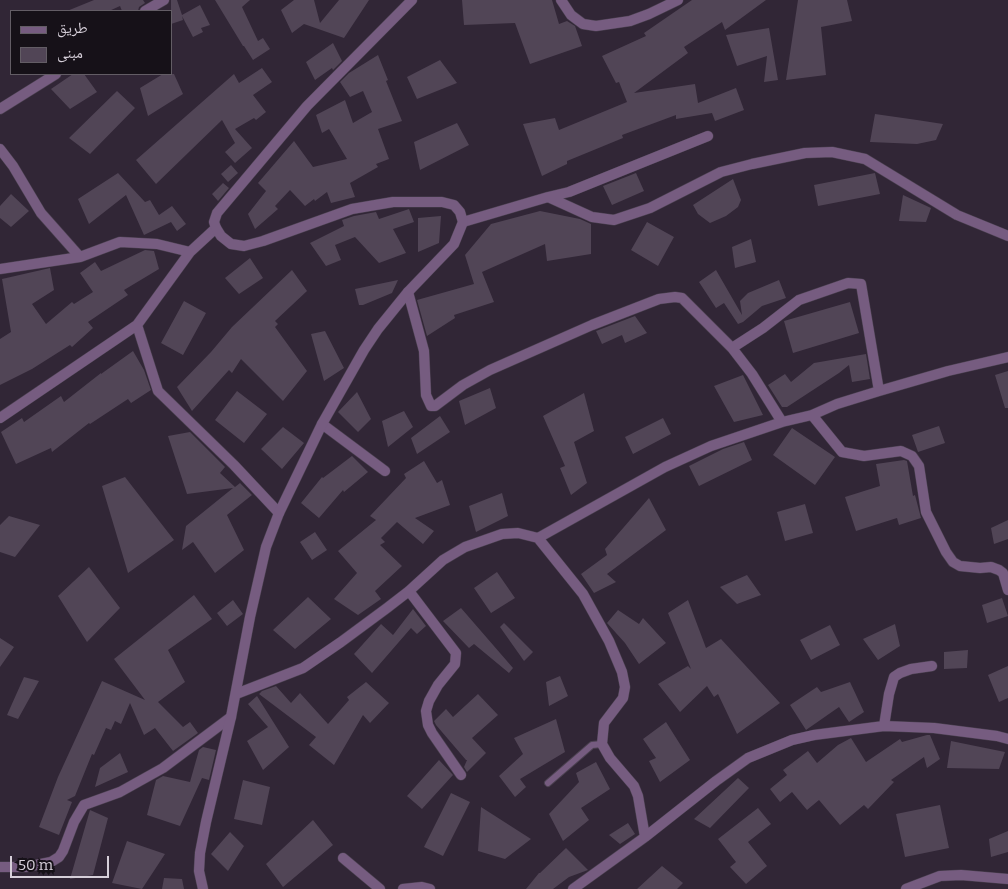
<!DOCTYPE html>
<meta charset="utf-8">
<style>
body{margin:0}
#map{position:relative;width:1008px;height:889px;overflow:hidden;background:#312636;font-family:Bitter,"Noto Naskh Arabic",serif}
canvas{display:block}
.legend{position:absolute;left:10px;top:10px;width:162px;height:65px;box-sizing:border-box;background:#161118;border:1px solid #635d65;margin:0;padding:6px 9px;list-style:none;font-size:15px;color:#d6cfd9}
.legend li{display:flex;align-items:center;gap:10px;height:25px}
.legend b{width:25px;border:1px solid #635d65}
.scale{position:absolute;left:10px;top:856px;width:99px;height:22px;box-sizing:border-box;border:2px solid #d6cfd9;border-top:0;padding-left:6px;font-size:15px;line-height:18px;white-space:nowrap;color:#d6cfd9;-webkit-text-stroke:4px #161118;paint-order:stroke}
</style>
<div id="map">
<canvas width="1008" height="889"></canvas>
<ul class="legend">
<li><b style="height:6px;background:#765c80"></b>طريق</li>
<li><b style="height:14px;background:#514556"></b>مبنى</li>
</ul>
<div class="scale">50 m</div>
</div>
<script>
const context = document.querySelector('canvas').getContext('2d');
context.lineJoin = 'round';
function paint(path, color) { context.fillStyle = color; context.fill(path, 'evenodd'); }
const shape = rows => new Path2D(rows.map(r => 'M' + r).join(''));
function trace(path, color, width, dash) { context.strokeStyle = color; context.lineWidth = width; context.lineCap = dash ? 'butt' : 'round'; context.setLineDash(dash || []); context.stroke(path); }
const building = shape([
 [94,0,143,0,145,3,139,7,138,11,122,11,120,6,109,11,67,11],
 [171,0,177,0,182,15,200,5,210,25,201,28,203,32,193,37,182,16,183,20,171,24],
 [215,0,250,0,242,7,258,41,263,38,270,49,253,60,244,46,243,46],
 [294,0,314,0,320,23,339,0,369,0,344,38,304,24,292,33,281,10],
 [462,0,552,0,559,24,567,21,575,26,582,46,530,64,515,23,464,25],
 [692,0,766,0,725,30,722,22,684,47,688,53,634,93,695,84,698,103,736,88,744,110,715,121,712,113,676,119,676,115,622,135,623,138,567,161,567,164,542,176,523,124,555,118,559,130,627,102,619,82,616,83,602,56,646,36,644,33],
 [798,0,847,0,852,21,821,27,826,75,786,80],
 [769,28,778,80,764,82,767,56,737,66,726,35],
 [333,43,342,61,333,70,332,68,315,80,306,62],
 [378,55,388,80,386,81,402,121,378,129,389,159,376,164,378,167,350,183,355,197,331,203,327,192,315,201,314,199,305,206,290,190,275,206,278,209,255,229,248,214,266,191,258,183,294,141,313,167,347,159,329,129,322,133,316,115,345,100,353,123,372,112,363,91,350,97,340,82,349,73],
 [440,60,457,83,417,99,407,77],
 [262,68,272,82,253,95,266,112,256,120,254,118,235,129,252,148,235,163,225,152,235,143,222,120,156,184,136,160,234,74,239,83],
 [73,74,84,74,97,92,70,109,51,89],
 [163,74,174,74,183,94,148,116,140,88],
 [117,91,135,108,90,154,69,138],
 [875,114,917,120,943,124,936,140,917,144,870,142],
 [457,123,469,145,420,170,414,142],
 [231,165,238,173,228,182,221,174],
 [118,173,145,202,150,200,159,215,172,206,186,224,177,231,171,222,144,235,126,195,89,224,78,199],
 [636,173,644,191,612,205,603,186],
 [875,173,880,194,818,206,814,185],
 [733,179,741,200,738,207,726,216,710,223,698,214,693,205],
 [223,183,229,188,218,201,212,194],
 [11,194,29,211,11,227,0,218,0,206],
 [903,195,931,208,926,222,899,221],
 [409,209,414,222,393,229,406,253,379,263,355,237,335,245,341,260,326,266,310,243,344,226,342,220,354,216,376,212,379,219],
 [540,211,580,219,591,224,591,254,547,261,545,244,482,272,494,302,454,315,455,318,427,336,417,300,474,284,465,255,491,224],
 [441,216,439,243,418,252,418,218],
 [647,222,674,237,658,266,631,250],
 [751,239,756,262,735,268,732,247],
 [145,250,154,251,159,269,124,290,128,295,88,322,93,328,72,347,70,345,32,369,0,385,0,339,11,332,2,279,50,268,54,290,32,304,46,324,72,302,74,304,93,292,80,273,95,262,101,271],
 [250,258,263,278,239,294,225,278],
 [292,270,307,291,275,321,278,324,275,327,307,371,283,401,241,359,232,373,229,370,192,411,177,387,211,352,232,327],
 [716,270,742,315,740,301,748,293,779,280,786,298,762,306,743,322,738,324,724,303,716,308,699,282],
 [398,280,392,293,363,305,359,305,355,289],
 [184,301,206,313,183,355,161,343],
 [850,302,859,333,793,353,784,321],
 [635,316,647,333,625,343,622,335,602,344,596,331],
 [325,331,344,368,324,381,311,334],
 [133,351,144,370,151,390,131,403,128,399,90,424,89,423,52,452,51,448,16,464,1,432,22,418,24,422,61,396,64,402,101,373,101,374],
 [866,354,870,379,852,382,849,365,839,373,787,407,782,407,768,385,785,374,791,382,814,363],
 [1008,371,1008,408,1005,408,995,375],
 [743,375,763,415,734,422,714,386],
 [490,388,496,408,465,425,459,401],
 [237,391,267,414,244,443,215,420],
 [357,392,371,419,358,432,338,412],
 [584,393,594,431,574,442,587,483,571,495,560,468,565,466,543,416],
 [404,411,413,427,388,447,382,421],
 [440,416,450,432,417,454,411,438],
 [663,418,671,434,633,454,625,437],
 [939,426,945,443,918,452,912,435],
 [283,427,304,443,282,469,261,449],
 [792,428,835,457,815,485,773,455],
 [190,432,225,467,220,473,235,487,240,483,252,495,227,515,244,550,215,573,193,542,182,550,186,526,233,488,187,494,168,436],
 [744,442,752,460,699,486,689,466,723,449],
 [352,456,368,472,344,492,343,490,319,518,301,503,322,477,323,478],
 [904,460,907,461,913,496,915,495,921,518,899,525,897,518,856,531,845,497,880,486,876,464],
 [424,461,437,483,442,480,450,505,415,518,434,531,423,544,397,522,381,538,385,542,380,545,402,566,375,591,381,599,358,615,334,599,357,573,338,551,376,520,370,516,406,478,404,474],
 [125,477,174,540,128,573,102,486],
 [502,493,508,516,476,532,469,506],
 [649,498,666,530,607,574,616,582,594,593,581,574,607,555,605,549],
 [805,504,813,533,785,541,777,512],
 [9,516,40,525,15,557,0,552,0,525],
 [1008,520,1008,539,994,544,991,528],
 [315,532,327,550,312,560,300,542],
 [89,567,120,608,87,642,58,596],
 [497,572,515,598,491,613,474,588],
 [747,575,761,595,737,604,720,587],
 [194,595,212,619,168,650,185,682,158,702,183,727,190,722,198,733,173,751,155,728,144,735,130,703,121,724,115,721,111,730,106,728,94,755,92,754,75,796,67,800,72,802,59,835,39,827,58,777,102,681,145,700,114,659],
 [308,597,331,619,295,649,273,630],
 [1002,598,1008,616,987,623,982,605],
 [233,600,243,614,227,626,217,613],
 [688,600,706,648,721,639,780,703,737,734,718,694,714,697,707,686,680,712,658,684,688,666,691,669,668,613],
 [461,608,513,668,509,673,474,644,469,648,443,621],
 [413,609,426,626,417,634,411,628,372,673,354,654,381,624,393,635],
 [618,610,639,624,643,618,666,643,639,664,625,643,607,623],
 [504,623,533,652,524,661,500,627],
 [895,624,900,646,878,660,863,639],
 [830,625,840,645,811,660,800,640],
 [0,638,14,647,0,667],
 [968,650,967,668,944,669,944,652],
 [1008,666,1008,698,999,702,988,675],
 [560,676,568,696,549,706,546,682],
 [24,677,39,681,18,719,7,715],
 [366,682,389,703,370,723,363,715,334,765,309,745,316,737,259,694,262,691,276,686,291,703,300,693,328,724,349,700,347,697],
 [850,682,864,712,849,722,839,707,806,730,790,705,817,687,821,692],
 [478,694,498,715,472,738,486,753,467,772,464,767,467,760,466,760,436,725,434,721,446,709,453,717],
 [257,696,289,747,263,770,247,741,268,727,248,704],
 [556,719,565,752,520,779,526,787,515,797,499,776,523,754,514,738],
 [666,722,690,760,660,782,649,761,656,758,643,739],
 [927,735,930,735,940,759,927,768,924,757,891,780,894,782,868,809,864,805,840,825,819,800,807,810,792,792,780,802,770,789,787,775,783,770,808,751,817,763,838,745,851,738,866,762,900,739,902,742],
 [951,741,1005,752,999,769,947,768],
 [203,747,216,750,209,780,202,778,180,826,147,815,156,780,163,776,190,782,199,750],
 [120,753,128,772,95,787,100,768],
 [439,760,453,775,422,809,407,796],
 [596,762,610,789,581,808,589,820,563,841,549,814,579,782,576,773],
 [738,778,749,788,710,828,694,819],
 [243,780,270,787,262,825,234,819],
 [451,793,470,802,443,856,424,847],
 [940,805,949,848,905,857,896,814],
 [481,807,531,839,505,859,478,851],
 [758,808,771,824,748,842,767,866,746,884,730,867,736,862,718,839],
 [90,810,108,818,93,875,70,879],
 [313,820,333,845,283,887,266,864],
 [628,823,635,834,620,844,609,835],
 [1008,831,1008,852,991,857,989,839],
 [230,832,244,846,228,871,211,854],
 [127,841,165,854,142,889,112,883],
 [566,848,588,870,569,877,553,889,526,889,539,873,540,873],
 [662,866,683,883,677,889,637,889],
 [164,878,182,879,184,889,162,889]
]);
const service = shape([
 [548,783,592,745,602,744]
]);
const minor = shape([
 [561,0,571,15,583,24,596,26,630,21,649,14,678,0],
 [145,11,164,0],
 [0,109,56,74],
 [0,149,13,166,41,213,80,257,120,242,157,244,190,252],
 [548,197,569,192,708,136],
 [463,222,548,197,592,217,614,220,650,208,721,172,752,164,805,153,832,152,865,159,957,215,1008,236],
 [0,269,80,257],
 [408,292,424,351,426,395,431,406,435,406,463,385,490,370,592,325,659,299,675,297,682,298,732,348],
 [137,325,158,391,234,465,279,513],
 [812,415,842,452,864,456,901,451,912,456,919,466,926,512,946,552,953,562,960,566,980,568,991,567,999,570,1003,573,1008,590],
 [0,418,137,325,190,252,216,228],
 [782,422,752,374,732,348,763,328,799,300,848,283,861,284,879,391],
 [322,424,385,471],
 [538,538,665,467,711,446,782,422,812,415,837,404,879,391,948,371,1008,357],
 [409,591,456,653,455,664,438,685,429,701,426,711,428,725,432,733,461,775],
 [236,694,303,668,341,642,387,608,409,591,443,560,465,547,502,534,518,533,538,538,583,594,609,641,622,672,625,687,623,698,604,723,602,744,610,758,634,786,638,796,645,837],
 [884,726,889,694,894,677,900,673,911,669,932,666],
 [343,858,380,889],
 [0,867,26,867,51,862,59,857,63,851,74,822,84,805,120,792,163,768,231,717],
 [403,889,422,887,430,889],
 [573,889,645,837,716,781,748,758,792,740,814,735,884,726,934,728,997,736,1008,739]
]);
const tertiary = shape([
 [203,889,199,871,200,853,206,822,231,717,250,617,266,547,279,513,322,424,364,350,378,329,408,292,454,244,463,222,460,212,454,205,442,202,393,202,352,209,263,241,244,246,231,244,221,236,216,228,214,222,217,213,307,106,412,0],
 [906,889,940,876,961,875,1008,879]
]);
paint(building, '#514556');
trace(service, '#4b4150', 8);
trace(minor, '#4b4150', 11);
trace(tertiary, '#4b4150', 11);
trace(service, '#765c80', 6);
trace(minor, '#765c80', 10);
trace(tertiary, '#765c80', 10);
</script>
